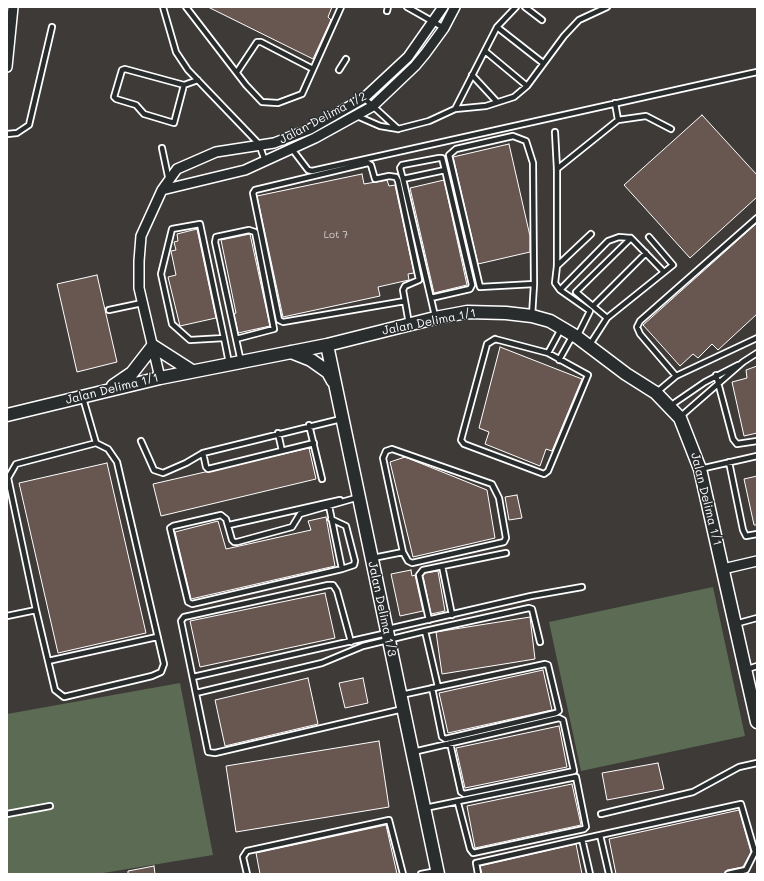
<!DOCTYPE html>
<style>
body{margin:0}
#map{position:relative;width:764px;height:881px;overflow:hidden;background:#3d3a38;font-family:Mali,sans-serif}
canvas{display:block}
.frame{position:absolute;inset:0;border:8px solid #fff;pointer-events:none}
</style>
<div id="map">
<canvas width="764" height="881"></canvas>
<div class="frame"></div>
</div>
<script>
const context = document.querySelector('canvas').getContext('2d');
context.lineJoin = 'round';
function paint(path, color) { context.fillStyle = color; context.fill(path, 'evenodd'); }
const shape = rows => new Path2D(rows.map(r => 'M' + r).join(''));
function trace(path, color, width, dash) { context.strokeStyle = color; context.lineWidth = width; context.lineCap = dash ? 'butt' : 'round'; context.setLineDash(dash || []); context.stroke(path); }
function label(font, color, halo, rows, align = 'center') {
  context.font = font + ' Mali,sans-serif'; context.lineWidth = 3; context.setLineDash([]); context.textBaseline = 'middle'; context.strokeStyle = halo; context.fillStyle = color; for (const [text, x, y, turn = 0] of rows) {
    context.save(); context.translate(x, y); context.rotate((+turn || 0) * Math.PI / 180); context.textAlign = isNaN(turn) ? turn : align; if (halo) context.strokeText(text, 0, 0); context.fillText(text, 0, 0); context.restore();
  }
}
const green = shape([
 [713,587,745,736,581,771,549,622],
 [180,683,213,855,97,874,7,874,7,714]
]);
const building = shape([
 [208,7,332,7,328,17,331,20,313,59,208,7],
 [702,115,757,175,757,197,690,258,624,185,702,115],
 [509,144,530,236,530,252,478,264,453,157,509,144],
 [362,174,364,184,387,180,389,186,395,185,414,273,408,274,409,280,378,287,380,296,283,317,257,196,362,174],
 [444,180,467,285,434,293,410,188,444,180],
 [757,223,757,314,718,350,712,344,698,358,693,354,680,366,643,325,757,223],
 [197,229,216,318,180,326,168,277,176,275,171,251,176,250,174,242,178,241,177,234,197,229],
 [250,234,270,326,238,333,234,314,236,313,221,240,250,234],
 [97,275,117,362,77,372,57,284,97,275],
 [500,347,582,379,552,451,546,449,540,466,485,444,489,432,479,428,500,347],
 [757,366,757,433,744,436,732,382,747,378,746,370,757,366],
 [309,448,316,479,161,516,153,484,309,448],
 [405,457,487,490,495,538,413,557,390,462,405,457],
 [107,463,146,633,58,653,19,483,107,463],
 [757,476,757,525,754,525,744,479,757,476],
 [517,495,522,518,509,520,505,497,517,495],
 [326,517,335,566,191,599,175,532,218,521,226,549,311,530,308,521,326,517],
 [411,570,412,576,415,575,423,611,400,616,391,574,411,570],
 [438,571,445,611,431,614,423,576,425,573,438,571],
 [325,593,335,638,200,667,190,621,325,593],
 [530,617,535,659,442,674,436,632,530,617],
 [543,670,552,710,448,733,439,693,543,670],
 [308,678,318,724,225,746,215,700,308,678],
 [363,678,368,703,345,708,339,683,363,678],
 [559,726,567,767,465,788,456,748,559,726],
 [379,741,389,807,236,832,226,766,379,741],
 [658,763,664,789,607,800,602,773,658,763],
 [572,784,581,825,475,848,467,806,572,784],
 [739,810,751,852,743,867,727,870,724,874,616,874,609,839,739,810],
 [386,825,397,874,260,874,256,853,386,825],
 [576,844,582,874,482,874,480,866,576,844],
 [154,866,155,874,128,874,128,871,154,866]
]);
const service = shape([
 [163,7,176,52,188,70,259,144,265,161],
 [186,7,246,85,262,102,278,103,302,94,341,7],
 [407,7,444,28],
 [525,7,542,20],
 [387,11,388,7],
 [497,27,543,63],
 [485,51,527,86],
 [339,70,346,59],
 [237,72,257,42,261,42,313,69],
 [472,75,497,102],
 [184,85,174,123,144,114,136,105,116,99,114,97,122,70,125,69,184,85,198,80],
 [364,98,398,129],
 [615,103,618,120],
 [455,109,497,27,516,7],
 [357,116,380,126,398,129,429,121,455,109,486,106,514,97,527,86,564,36,579,20,607,7],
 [555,132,557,169,557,266,555,283,560,290,590,311,577,337],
 [7,134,17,133,29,125,52,27],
 [162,148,169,181],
 [292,149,308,170,312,171,757,72],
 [368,163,371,165,375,179,389,176,396,177,398,181,419,280,405,286,403,290,405,301,283,322,279,320,253,193,255,190,368,163],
 [557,169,618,120,646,116,671,129],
 [403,179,400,168,402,165,439,158,442,158,445,170],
 [557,266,591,234],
 [560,290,608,241,619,237,631,238,664,272],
 [431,298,470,289,472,285,445,170,403,179,435,316],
 [405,301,409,324],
 [593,306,646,253],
 [109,310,142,303],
 [532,316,534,284,533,163,526,141,513,136,456,149,449,155,480,287,534,284],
 [607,318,576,292,631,238],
 [224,338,190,340,172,324,161,274,172,229,200,224,224,338,229,363],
 [236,339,274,329,255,232,249,230,216,237,215,242,241,362],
 [495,339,548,353,588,375,548,471,544,474,464,444,461,440,487,344,495,339],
 [589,346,607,318,673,265,649,237],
 [548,353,561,329],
 [559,360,573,335],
 [716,375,733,439,737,444,757,441],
 [676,376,640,334,637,327,640,321,757,218],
 [657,392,676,376,757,338],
 [83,398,96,443,108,449,117,462,164,664,161,672,152,676,64,697,55,690,36,610,8,478,16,464,96,443],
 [670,406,705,382,738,365],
 [680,417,743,362,757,353],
 [309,425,322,479],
 [278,433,282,451],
 [141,441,154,470,163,473,186,463,203,453,341,419],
 [392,449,492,484,499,498,506,538,504,542,412,563,408,561,403,552,383,458,386,451,392,449],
 [203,453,206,467,208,469,314,443],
 [729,462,743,530,746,536,757,534],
 [700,469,757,456],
 [329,506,342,569,192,604,188,602,170,528,173,526,221,515,226,519,232,540,234,542,237,542,292,527,300,514,359,497],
 [331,519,346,526,355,561,354,565,342,569],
 [229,525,340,500],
 [373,558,403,552],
 [442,566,452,615],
 [7,616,36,610],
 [429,620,419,575,423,570,506,553],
 [735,624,757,618],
 [388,629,531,596,582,587],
 [425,631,529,608,532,609,540,642],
 [351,642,337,591,333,585,328,585,184,617,181,621,208,752,215,753,403,709],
 [48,661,157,637],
 [745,670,757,666],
 [193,677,387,633],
 [196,693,322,663,363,646,425,631,438,687],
 [401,695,415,692,438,687,545,664,548,665,559,711,556,713,445,739,442,737,432,688],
 [413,752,559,718,563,720,574,771,464,794,461,792,450,743],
 [425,808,576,777,586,827,584,829,473,853,470,849,458,803],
 [7,814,50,806],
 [601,814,693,792,739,767,757,763],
 [582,839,590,874],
 [247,874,243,857,247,851,389,820,403,874],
 [421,874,437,871],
 [478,874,476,863,600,835],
 [609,874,600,835,741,804,755,852,746,870,728,874]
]);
const minor = shape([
 [7,67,13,7],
 [162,190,245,170,315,138,373,106,415,66,425,54,444,28,455,7],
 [160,378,139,288,139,261,141,236,162,190,177,169,216,152,274,143,310,129,364,98,408,57,443,7],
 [723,569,757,561]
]);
const tertiary = shape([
 [327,345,438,874],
 [291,352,311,360,328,372,333,381],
 [113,386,132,373,153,346,192,371],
 [7,415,160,378,327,345,435,318,467,312,506,313,532,316,550,321,577,337,626,374,656,393,680,418,700,469,757,722]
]);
const numberNames = [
 ["Lot 7",336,235]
];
const streetNames = [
 ["Jalan Delima 1/2",323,118,-28],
 ["Jalan Delima 1/1",429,322,-11],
 ["Jalan Delima 1/1",112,389,-14],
 ["Jalan Delima 1/1",706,499,76],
 ["Jalan Delima 1/3",382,609,78]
];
paint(green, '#5c6c54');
paint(building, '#685751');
trace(building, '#fff', 1);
trace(service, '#fff', 8);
trace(minor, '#fff', 12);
trace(tertiary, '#fff', 15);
trace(service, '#2a2d2e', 4.5);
trace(minor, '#2a2d2e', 9);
trace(tertiary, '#2a2d2e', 12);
label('10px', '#d9d5d4', null, numberNames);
label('12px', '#fff', '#2a2d2e', streetNames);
</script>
